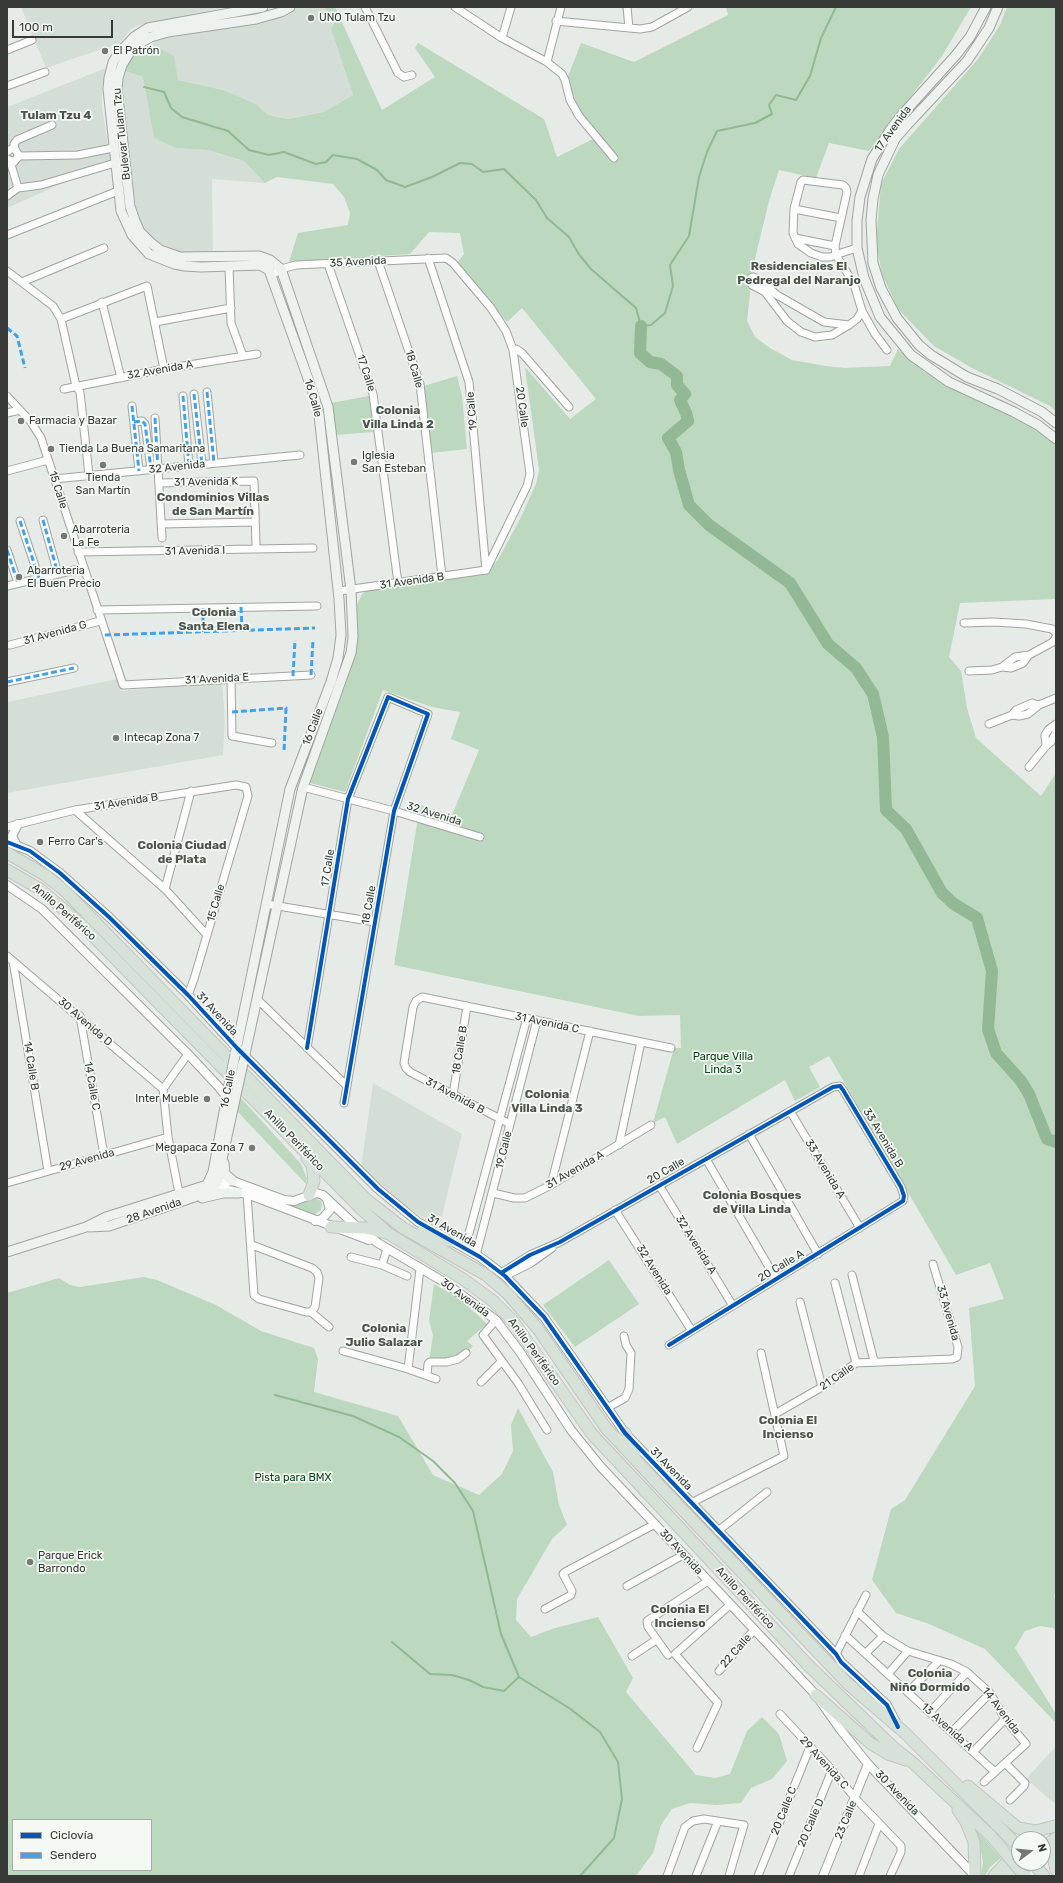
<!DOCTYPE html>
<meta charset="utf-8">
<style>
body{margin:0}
#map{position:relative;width:1063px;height:1883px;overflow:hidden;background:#e7ebe7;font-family:Rubik,sans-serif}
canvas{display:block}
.frame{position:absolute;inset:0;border:8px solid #383a38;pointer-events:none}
.legend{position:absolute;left:12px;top:1819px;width:140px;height:52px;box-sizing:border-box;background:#f3faf4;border:1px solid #a8ada9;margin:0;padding:5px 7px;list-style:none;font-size:12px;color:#383a38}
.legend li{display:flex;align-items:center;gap:8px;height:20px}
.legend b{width:20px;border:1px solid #a8ada9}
.north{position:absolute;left:1011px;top:1831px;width:40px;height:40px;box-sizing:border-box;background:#f3faf4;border:1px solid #a8ada9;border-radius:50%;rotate:74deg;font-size:11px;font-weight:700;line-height:16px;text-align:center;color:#383a38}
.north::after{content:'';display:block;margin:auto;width:14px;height:18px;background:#757875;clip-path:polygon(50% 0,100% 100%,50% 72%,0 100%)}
.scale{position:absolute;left:12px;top:20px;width:101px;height:18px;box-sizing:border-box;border:2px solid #383a38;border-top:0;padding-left:5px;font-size:12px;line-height:14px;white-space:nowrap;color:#383a38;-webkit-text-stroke:3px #f3faf4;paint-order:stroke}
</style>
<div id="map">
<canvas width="1063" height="1883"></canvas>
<div class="frame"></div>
<ul class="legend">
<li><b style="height:5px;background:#0057b8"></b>Ciclovía</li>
<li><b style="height:5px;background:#3fa3ec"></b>Sendero</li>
</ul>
<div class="north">N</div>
<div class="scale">100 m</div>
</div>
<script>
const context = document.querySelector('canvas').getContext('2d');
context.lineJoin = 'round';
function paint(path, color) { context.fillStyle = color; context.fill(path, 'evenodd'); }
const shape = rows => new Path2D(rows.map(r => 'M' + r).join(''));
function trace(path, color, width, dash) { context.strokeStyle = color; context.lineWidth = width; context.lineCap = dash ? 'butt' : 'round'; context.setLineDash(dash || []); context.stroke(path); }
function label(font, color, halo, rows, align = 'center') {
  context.font = font + ' Rubik,sans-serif'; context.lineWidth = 3.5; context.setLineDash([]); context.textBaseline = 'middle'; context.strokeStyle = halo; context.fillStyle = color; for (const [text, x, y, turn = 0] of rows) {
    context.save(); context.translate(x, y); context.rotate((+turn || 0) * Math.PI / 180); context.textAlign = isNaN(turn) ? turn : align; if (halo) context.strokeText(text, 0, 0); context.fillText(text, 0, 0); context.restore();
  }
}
const built = shape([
 [21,7,227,7,139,25,131,29,120,43,46,68],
 [295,7,324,7,330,16,336,19,331,29,353,95,324,112,288,119,268,115,256,104,223,90,178,80,144,49,159,40,174,36,270,19,285,14],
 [106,68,102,88,102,108,111,162,7,208,7,117,8,116,7,107],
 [125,71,143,77,154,138,175,148,208,150,244,161,265,183,212,179,213,253,180,253,164,247,149,237,142,228,137,214,122,104,121,90],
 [117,679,121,691,222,681,225,720,223,755,7,793,7,702],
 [373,1083,462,1134,439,1228,406,1206,361,1167],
 [1056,1746,1056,1801,1054,1803,1026,1779]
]);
const green = shape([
 [324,7,335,7,382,110,435,77,415,48,418,43,544,119,557,157,595,138,570,98,567,79,581,43,634,62,728,15,726,7,971,7,942,56,869,151,829,143,816,178,779,170,769,201,753,267,747,321,755,337,770,348,792,360,826,366,845,368,890,366,898,349,925,372,1042,429,1056,444,1056,599,960,603,949,657,961,671,967,708,976,738,1041,796,1056,773,1056,1594,1054,1595,1056,1603,1056,1631,1053,1628,1040,1626,1025,1631,1015,1648,1056,1714,1056,1723,985,1649,929,1624,896,1613,872,1580,891,1509,905,1500,975,1386,969,1308,1004,1299,990,1263,956,1275,829,1056,809,1067,820,1087,795,1101,785,1080,677,1144,665,1117,653,1123,674,1048,681,1048,680,1015,639,1016,394,965,420,805,452,815,479,750,451,739,460,712,432,707,383,690,345,792,310,783,351,668,352,616,362,594,375,586,485,572,498,560,521,517,536,484,539,470,525,367,570,419,596,399,522,308,507,322,457,263,464,254,460,233,429,232,410,254,289,262,298,233,348,225,350,213,344,197,333,184,277,177,265,183,244,161,208,150,175,148,154,138,143,77,125,71,128,58,144,49,159,48,174,56,178,80,223,90,256,104,268,115,288,119,324,112,353,95,331,29,336,19,330,16],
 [1007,7,1056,7,1056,412,1050,406,972,368,934,346,898,309,882,274,876,242,881,184,899,149,978,59,1000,25],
 [457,376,462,396,467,449,430,453,424,386],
 [369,396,374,432,335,435,331,403],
 [240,1097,301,1164,307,1179,306,1184,236,1110],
 [314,1198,321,1201,322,1205,321,1210,314,1215,283,1205,298,1205,309,1199],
 [609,1260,639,1304,575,1347,543,1305],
 [144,1277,157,1280,216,1305,261,1331,314,1348,318,1359,314,1392,398,1416,433,1475,479,1495,502,1474,513,1451,511,1425,518,1408,553,1472,559,1505,567,1525,552,1539,517,1599,516,1620,531,1637,555,1628,598,1617,633,1678,626,1692,696,1775,715,1778,730,1774,747,1731,762,1717,779,1734,787,1761,772,1779,751,1788,741,1803,716,1805,690,1803,672,1809,661,1825,653,1853,636,1876,7,1876,7,1293,59,1278,70,1285,80,1287],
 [13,1820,151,1820,151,1870,13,1870],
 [434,1284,460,1299,487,1324,467,1341,473,1346,460,1360,429,1362,433,1335,429,1321],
 [971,1824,1001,1858,990,1867,985,1876,981,1876,983,1862,979,1842]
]);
const stream = shape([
 [144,87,164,92,171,108,182,117,228,131,249,150,269,155,284,152,316,164,326,162,333,155,357,159,377,170,386,180,405,187,432,177,460,163,472,164,483,172,504,169,536,200,547,218,569,237,578,253,591,269,636,308,641,326,651,325,665,313,673,286,670,265,689,236,699,177,707,152,717,131,755,123,772,114,769,105,776,95,796,100,810,76,821,38,836,7],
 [275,1395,353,1416,399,1437,433,1461,455,1483,473,1511,501,1634,519,1677,569,1708,600,1732,618,1762,622,1799,614,1838,580,1876],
 [392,1642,430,1674,452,1675,469,1680,483,1687,504,1691,519,1677]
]);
const river = shape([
 [641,326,640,353,650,362,661,364,677,376,677,385,685,394,680,400,686,413,688,421,668,438,676,452,679,470,689,505,709,525,790,583,828,644,856,668,873,694,883,737,886,810,906,829,942,893,954,904,977,918,992,971,988,1029,996,1053,1021,1081,1029,1094,1047,1139,1056,1142]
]);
const minor = shape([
 [365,7,398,73,404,77,412,75],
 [455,7,502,38,547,62,562,74,565,80,570,100,579,116,614,158],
 [627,7,629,28],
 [556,21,640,29,652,27,688,7],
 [502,38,511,7],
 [7,50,32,40],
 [547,62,561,7],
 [7,86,45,72],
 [15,149,14,144,17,140,52,125],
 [7,152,11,149,15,149,19,156,14,162,7,159],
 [19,156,78,155,113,148],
 [10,161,18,188],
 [7,196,18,188,41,185,115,163],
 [794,209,841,218],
 [7,235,118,191],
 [795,238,835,246],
 [857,248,844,252,836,255,830,257,822,257,811,253,798,244,793,233,794,209,801,182,803,180,843,185,846,188,847,192,835,246,836,255,854,284,862,311,875,334,887,350],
 [428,258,469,382,486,570],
 [378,261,420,384,442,576],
 [328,264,373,394,398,583],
 [229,266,231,323,243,356],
 [7,271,53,306,61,319,76,386,80,392,89,475],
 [272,275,281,269,296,265,446,258,453,263,491,308,506,331,513,350,530,474,527,486,486,570],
 [22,282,104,248],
 [102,302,121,378],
 [61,319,147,286,164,369],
 [155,322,231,308],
 [849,325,832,335,815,337,801,332,787,321,765,292,752,285,750,282,751,278,753,277,758,279,777,295,824,322,849,325,857,319,862,311],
 [513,350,516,349,522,353,569,407],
 [64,389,164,369,257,354],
 [207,392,214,463],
 [194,394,202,464],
 [7,396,31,422,41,438,123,685,311,675],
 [183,396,189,466],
 [132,406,139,471],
 [7,413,20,410],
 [155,418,162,538],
 [134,422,142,421,145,424,151,469],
 [7,471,48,460],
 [54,479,300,455],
 [159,483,254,481,256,546],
 [43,520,58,574],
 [20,521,39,578],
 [161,524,255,522],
 [7,550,18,583],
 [78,552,313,548],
 [7,586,83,568],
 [339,591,486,570],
 [97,610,317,606],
 [964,623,994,622,1026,624,1052,629,1056,633],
 [10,645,100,621],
 [1002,667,1015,657,1029,655],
 [969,671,992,670,1002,667,1011,668,1023,663,1029,655,1053,642,1056,637],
 [231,678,232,736,272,743],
 [7,682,74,668],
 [1012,715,1016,710,1032,703,1039,705],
 [989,724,1012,715,1019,716,1028,714,1039,705,1056,698],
 [1046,746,1045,735,1049,729,1056,724],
 [1029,767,1046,746,1051,742,1056,732],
 [303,787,394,811,480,837],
 [75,810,165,889,207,935],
 [7,827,75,810,236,785,246,787,248,796,194,979,188,995],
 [165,889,191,791],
 [266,904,375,922],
 [7,956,163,1089],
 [13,961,48,1171],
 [257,999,347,1086],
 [80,1016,104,1155],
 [307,1048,348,799,388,697,428,714,394,811,344,1103],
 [453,1095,467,1006],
 [790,1111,860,1228],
 [510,1124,410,1072,406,1068,404,1063,413,1007,416,1001,422,997,671,1048],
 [749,1134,818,1254],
 [619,1145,641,1042],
 [706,1159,776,1279],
 [7,1183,168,1137],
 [551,1185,590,1031],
 [659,1185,733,1306],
 [179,1193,168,1137,163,1089,188,1054],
 [493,1193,514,1198,525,1198,551,1185,651,1125],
 [247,1194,254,1295,259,1299,306,1312,311,1312,329,1327],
 [615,1210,692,1331],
 [252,1245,312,1268,317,1272,319,1278,315,1307,311,1312],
 [465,1248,527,1018],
 [476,1255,537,1020],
 [351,1257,382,1265,407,1276],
 [382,1265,387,1249],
 [501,1273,530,1255,560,1242,833,1087,840,1086,843,1090,901,1187,904,1196,903,1201,669,1345],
 [852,1275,874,1361],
 [505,1276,531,1263,552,1248],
 [835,1283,856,1363],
 [800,1302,822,1387],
 [496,1320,483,1335,518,1383,547,1430],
 [343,1351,408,1369,436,1379],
 [408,1369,420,1269],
 [427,1375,428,1364,430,1362,447,1362,458,1359,466,1353],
 [481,1382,502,1361],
 [607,1408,625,1398,629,1389,631,1353,626,1345,624,1336],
 [775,1414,822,1387,856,1363,952,1359,957,1357,958,1347,933,1264],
 [691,1503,784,1456,761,1353],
 [718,1531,767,1492],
 [627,1586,683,1555],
 [545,1609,571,1595,572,1591,563,1574,565,1572,655,1524],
 [857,1611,883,1636,908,1651,951,1664,967,1672,990,1693,1005,1719,1026,1744,984,1782],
 [845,1635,995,1772],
 [866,1653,883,1636],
 [836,1654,866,1595],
 [668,1655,648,1627,647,1621,708,1581],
 [632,1656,656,1640],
 [719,1671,753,1631],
 [888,1674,908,1651],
 [908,1692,939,1661],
 [930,1712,967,1672],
 [780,1714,832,1770,855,1798,901,1846,901,1852,890,1876],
 [952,1732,990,1693],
 [697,1748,718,1703,675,1654,730,1605],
 [974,1751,1005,1719],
 [1006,1764,1025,1783,1024,1786,1010,1800],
 [667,1876,685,1827,693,1821,704,1819,744,1825,729,1876],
 [696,1876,718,1821],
 [758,1876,810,1747],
 [789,1876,832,1770],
 [859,1876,879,1824]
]);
const tertiary = shape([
 [7,842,30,851,60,873,109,917,188,995,237,1048,378,1189,418,1222,480,1257,505,1276,544,1317,625,1433,836,1654,841,1662,887,1705,896,1722],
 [17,846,12,836,18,824],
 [7,885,42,909,188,1054,217,1085,227,1097],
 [217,1179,219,1185,228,1190,247,1194,369,1240],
 [211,1184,233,1181,284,1200,294,1201,316,1193,323,1195,357,1227,378,1243,444,1282,496,1320,520,1352,571,1430,601,1467,816,1695,840,1729,868,1764,975,1876],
 [315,1221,322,1219,330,1210,327,1199],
 [823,1876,868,1764]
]);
const secondary = shape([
 [986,7,970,37,956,55,900,117,890,130,872,159,860,197,857,221,857,248,864,278,880,317,911,355,949,382,1014,412,1038,425,1056,439],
 [998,7,989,28,967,61,908,124,895,139,887,156,878,175,873,199,871,220,873,263,881,288,897,318,919,345,931,355,967,377,998,389,1042,412,1056,423],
 [235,1055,290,789,331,682,338,658,341,635,339,599,319,415,314,395,269,270,260,265,201,267,185,266,174,264,149,254,132,235,121,211,108,89,109,78,113,62,119,53,134,37,148,28,263,7],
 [243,1063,303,787,351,653,353,637,351,590,328,407,281,269,270,260,259,256,180,257,160,250,150,242,140,232,135,221,130,206,117,89,118,78,122,65,130,52,138,44,151,37,168,32,256,19,281,12,290,7],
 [224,1163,225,1174,233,1181],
 [202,1198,223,1193,238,1193],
 [89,1227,109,1226,183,1201,210,1191,214,1187,217,1182,236,1095],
 [7,1252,86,1227,106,1217,207,1185,213,1172,229,1085]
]);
const trunk = shape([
 [7,853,45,875,65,891,367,1200,403,1228,486,1275,507,1293,538,1329,606,1428,659,1485,848,1684,905,1733,1019,1847],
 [7,870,40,889,82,925,360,1208,389,1234,463,1279,493,1301,513,1321,592,1434,808,1665,893,1747,912,1762,991,1836],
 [307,1158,312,1165,314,1181,309,1195],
 [331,1227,366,1228,386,1233],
 [421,1233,449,1241],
 [625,1433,629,1444,635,1452],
 [816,1695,870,1743,888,1754,906,1760],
 [968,1786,1018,1828,1036,1831,1055,1826],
 [958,1810,966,1822,974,1842,975,1875],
 [1056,1843,1053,1856,1056,1870],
 [1043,1848,1056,1838],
 [1033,1863,1044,1876],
 [994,1876,1006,1863,1019,1853],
 [1006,1876,1022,1863]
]);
const secondaryBridge = shape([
 [229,1085,235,1055],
 [236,1095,243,1063]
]);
const trunkBridge = shape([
 [991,1836,1025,1876]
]);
const quiet = shape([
 [7,328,17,336,25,368],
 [207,392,214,463],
 [194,394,202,464],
 [183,396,189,466],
 [132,406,139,471],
 [155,418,158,469],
 [134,422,142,421,145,424,151,469],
 [43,520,58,574],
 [20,521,39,578],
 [7,550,18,583],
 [241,607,242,630],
 [203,608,203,632],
 [105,635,315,628],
 [311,675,313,640],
 [293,676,295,640],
 [7,682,74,668],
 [232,712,286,708,284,752]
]);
const cycleway = shape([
 [7,842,30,851,60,873,109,917,188,995,237,1048,378,1189,418,1222,480,1257,505,1276,544,1317,625,1433,836,1654,841,1662,887,1705,898,1727],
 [307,1048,348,799,388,697,428,714,394,811,344,1103],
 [501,1273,530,1255,560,1242,833,1087,840,1086,843,1090,901,1187,904,1196,903,1201,669,1345]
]);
const markers = [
 [311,18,4,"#757875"],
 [105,51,4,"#757875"],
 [21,421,4,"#757875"],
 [51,449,4,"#757875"],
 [354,462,4,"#757875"],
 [103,465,4,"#757875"],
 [64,536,4,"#757875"],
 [19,577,4,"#757875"],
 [116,738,4,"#757875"],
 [40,842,4,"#757875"],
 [207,1099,4,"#757875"],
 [252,1148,4,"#757875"],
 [30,1562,4,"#757875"]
];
const poiNames = [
 ["UNO Tulam Tzu",319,18],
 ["El Patrón",113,51],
 ["Farmacia y Bazar",29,421],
 ["Tienda La Buena Samaritana",59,449],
 ["Iglesia",362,456],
 ["San Esteban",362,469],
 ["Tienda",103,478,"center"],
 ["San Martín",103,491,"center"],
 ["Abarroteria",72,530],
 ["La Fe",72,543],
 ["Abarroteria",27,571],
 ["El Buen Precio",27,584],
 ["Intecap Zona 7",124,738],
 ["Ferro Car's",48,842],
 ["Inter Mueble",199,1099,"right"],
 ["Megapaca Zona 7",244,1148,"right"],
 ["Parque Erick",38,1556],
 ["Barrondo",38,1569]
];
const streetNames = [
 ["17 Avenida",893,129,-54],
 ["Bulevar Tulam Tzu",122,134,-96],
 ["35 Avenida",358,262,-3],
 ["18 Calle",414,369,74],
 ["32 Avenida A",160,370,-10],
 ["17 Calle",366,373,72],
 ["16 Calle",313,398,74],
 ["20 Calle",522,407,82],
 ["19 Calle",472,411,-95],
 ["32 Avenida",177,467,-6],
 ["31 Avenida K",206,482,-1],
 ["15 Calle",58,490,72],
 ["31 Avenida I",195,551,-1],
 ["31 Avenida B",412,581,-8],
 ["31 Avenida G",55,633,-15],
 ["31 Avenida E",217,679,-3],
 ["16 Calle",313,727,-69],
 ["31 Avenida B",126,802,-9],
 ["32 Avenida",434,814,17],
 ["17 Calle",328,868,-81],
 ["15 Calle",216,903,-74],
 ["18 Calle",369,905,-80],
 ["Anillo Periférico",64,912,41],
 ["31 Avenida",217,1014,47],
 ["30 Avenida D",85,1022,41],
 ["31 Avenida C",547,1023,12],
 ["18 Calle B",460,1050,-81],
 ["14 Calle B",31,1066,81],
 ["14 Calle C",92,1086,80],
 ["16 Calle",228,1089,-79],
 ["31 Avenida B",455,1096,28],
 ["33 Avenida B",883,1138,59],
 ["Anillo Periférico",294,1140,46],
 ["19 Calle",504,1150,-76],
 ["29 Avenida",87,1160,-16],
 ["33 Avenida A",825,1169,59],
 ["31 Avenida A",575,1170,-30],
 ["20 Calle",666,1171,-30],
 ["28 Avenida",154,1211,-19],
 ["31 Avenida",452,1231,30],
 ["32 Avenida A",696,1245,58],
 ["20 Calle A",781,1266,-31],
 ["32 Avenida",654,1270,58],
 ["30 Avenida",465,1298,36],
 ["33 Avenida",948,1313,74],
 ["Anillo Periférico",534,1352,54],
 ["21 Calle",837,1377,-34],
 ["31 Avenida",671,1469,46],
 ["30 Avenida",681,1552,47],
 ["Anillo Periférico",745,1598,47],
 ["22 Calle",736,1651,-49],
 ["14 Avenida",1001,1711,53],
 ["13 Avenida A",947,1727,42],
 ["29 Avenida C",824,1763,48],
 ["30 Avenida",897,1793,46],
 ["20 Calle C",784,1811,-68],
 ["23 Calle",846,1820,-68],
 ["20 Calle D",811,1823,-67]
];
const parkNames = [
 ["Parque Villa",723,1057],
 ["Linda 3",723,1070],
 ["Pista para BMX",293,1478]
];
const neighbourhoodNames = [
 ["Tulam Tzu 4",56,116],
 ["Residenciales El",799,267],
 ["Pedregal del Naranjo",799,281],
 ["Colonia",398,411],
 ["Villa Linda 2",398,425],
 ["Condominios Villas",213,498],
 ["de San Martín",213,512],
 ["Colonia",214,613],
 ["Santa Elena",214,627],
 ["Colonia Ciudad",182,846],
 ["de Plata",182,860],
 ["Colonia",547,1095],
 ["Villa Linda 3",547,1109],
 ["Colonia Bosques",752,1196],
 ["de Villa Linda",752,1210],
 ["Colonia",384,1329],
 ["Julio Salazar",384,1343],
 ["Colonia El",788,1421],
 ["Incienso",788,1435],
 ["Colonia El",680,1610],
 ["Incienso",680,1624],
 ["Colonia",930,1674],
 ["Niño Dormido",930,1688]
];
paint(built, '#d5ded6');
paint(green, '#bcd8be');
trace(stream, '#92b895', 2);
trace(river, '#92b895', 12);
trace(minor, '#a1a4a1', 9);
trace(tertiary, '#a1a4a1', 10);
trace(secondary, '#a1a4a1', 11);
trace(trunk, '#c3c5c3', 13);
trace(minor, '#fbfcfb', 7);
trace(tertiary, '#fbfcfb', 8);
trace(secondary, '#eef2ef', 9);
trace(trunk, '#d6e1d8', 11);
trace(secondaryBridge, '#a1a4a1', 11, []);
trace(trunkBridge, '#c3c5c3', 13, []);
trace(secondaryBridge, '#eef2ef', 9);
trace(trunkBridge, '#d6e1d8', 11);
trace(quiet, '#3fa3ec', 3, [6, 3]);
trace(cycleway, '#0057b8', 4);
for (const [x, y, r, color] of markers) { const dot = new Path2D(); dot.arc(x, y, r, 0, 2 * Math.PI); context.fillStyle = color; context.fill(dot); trace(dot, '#f3faf4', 1.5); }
label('11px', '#383a38', '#f3faf4', poiNames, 'left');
label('11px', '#383a38', '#f3faf4', streetNames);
label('11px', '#094617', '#f3faf4', parkNames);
label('bold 12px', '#4d524d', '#f3faf4', neighbourhoodNames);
</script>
